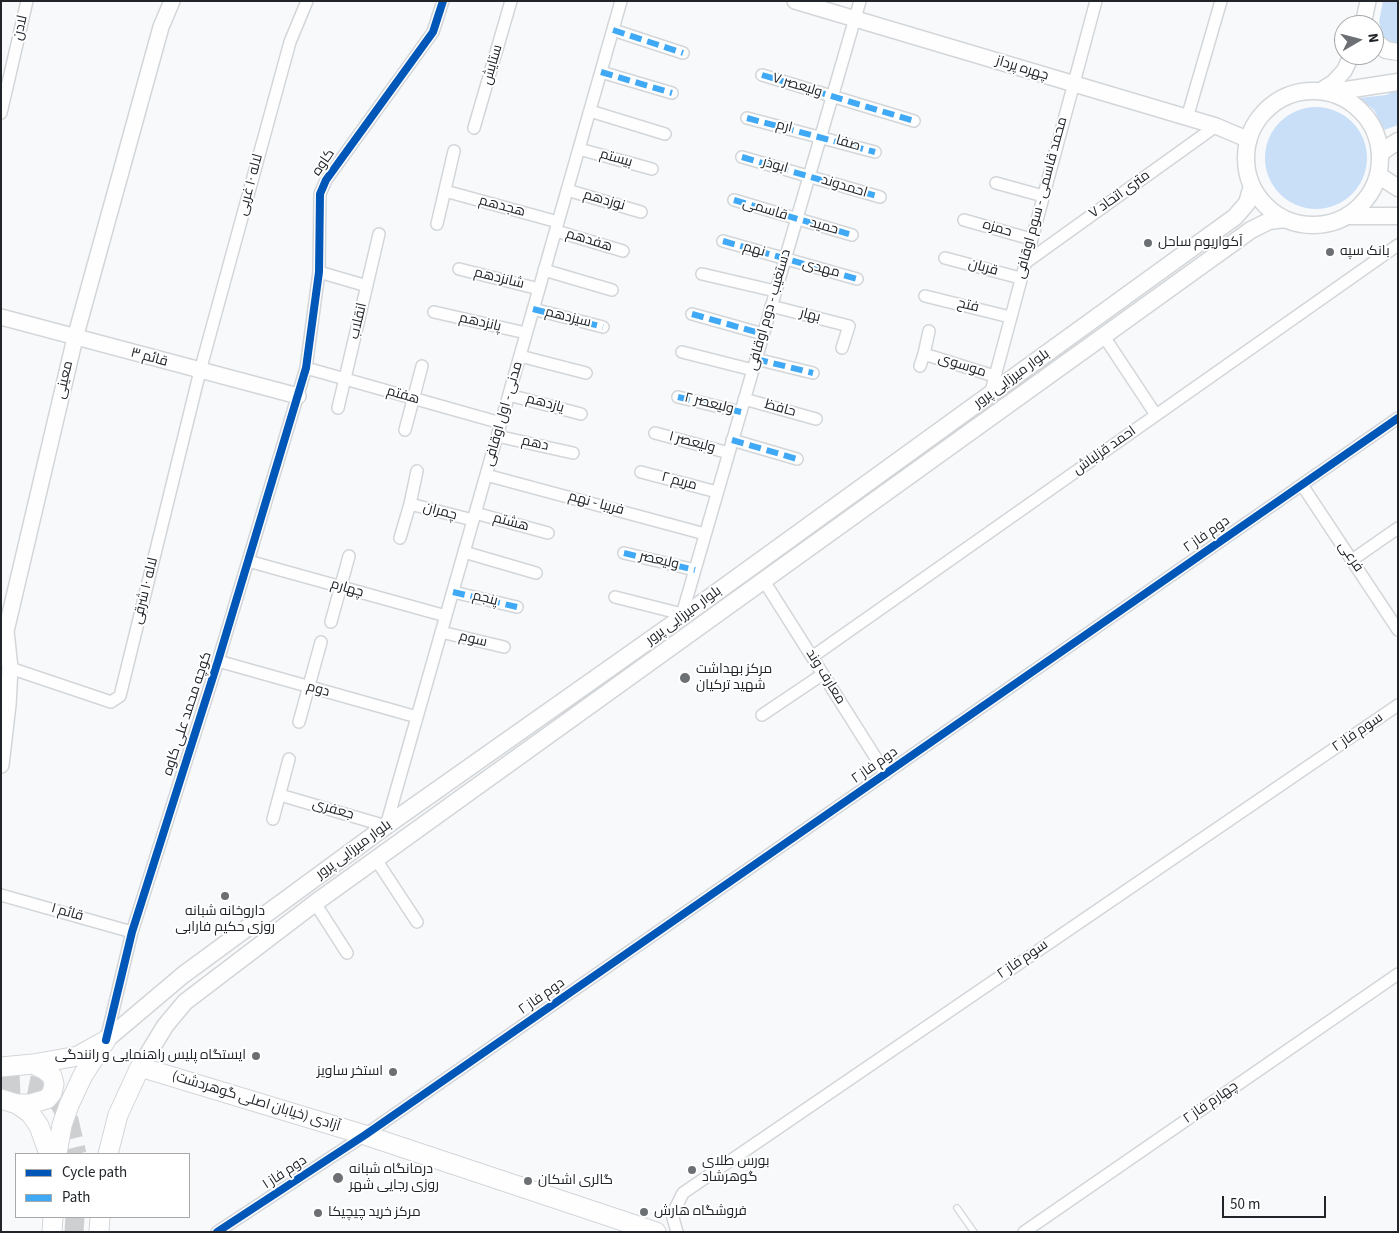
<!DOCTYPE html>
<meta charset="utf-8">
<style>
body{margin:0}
#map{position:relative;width:1399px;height:1233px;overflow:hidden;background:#f8f9fb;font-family:"Source Sans 3",sans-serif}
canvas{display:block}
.frame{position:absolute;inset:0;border:2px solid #21252a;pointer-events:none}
.legend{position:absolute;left:15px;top:1153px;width:175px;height:65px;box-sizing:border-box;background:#fff;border:1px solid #a6a8aa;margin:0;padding:6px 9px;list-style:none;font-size:15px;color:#21252a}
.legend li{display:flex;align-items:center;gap:10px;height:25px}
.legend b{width:25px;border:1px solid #a6a8aa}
.north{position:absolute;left:1334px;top:15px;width:50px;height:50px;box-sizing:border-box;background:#fff;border:1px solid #a6a8aa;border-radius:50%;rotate:82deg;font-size:14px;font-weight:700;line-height:20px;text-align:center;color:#21252a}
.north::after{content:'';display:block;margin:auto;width:18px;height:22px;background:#6c6f73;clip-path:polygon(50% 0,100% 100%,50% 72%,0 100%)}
.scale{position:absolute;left:1222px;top:1196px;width:104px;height:22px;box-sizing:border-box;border:2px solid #21252a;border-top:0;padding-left:6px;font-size:15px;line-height:18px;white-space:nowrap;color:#21252a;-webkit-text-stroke:4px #fff;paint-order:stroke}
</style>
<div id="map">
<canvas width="1399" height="1233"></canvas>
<div class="frame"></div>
<ul class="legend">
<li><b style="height:6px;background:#0057b8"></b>Cycle path</li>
<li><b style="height:6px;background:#3fa9f5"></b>Path</li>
</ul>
<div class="north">N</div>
<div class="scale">50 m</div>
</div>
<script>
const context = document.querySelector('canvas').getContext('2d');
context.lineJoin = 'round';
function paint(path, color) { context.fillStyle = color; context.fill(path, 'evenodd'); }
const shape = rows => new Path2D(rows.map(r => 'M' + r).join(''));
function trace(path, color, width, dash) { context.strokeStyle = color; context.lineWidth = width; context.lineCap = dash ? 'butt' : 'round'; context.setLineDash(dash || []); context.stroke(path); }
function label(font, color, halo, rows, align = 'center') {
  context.font = font + ' "Source Sans 3",Cairo,sans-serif'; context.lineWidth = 4; context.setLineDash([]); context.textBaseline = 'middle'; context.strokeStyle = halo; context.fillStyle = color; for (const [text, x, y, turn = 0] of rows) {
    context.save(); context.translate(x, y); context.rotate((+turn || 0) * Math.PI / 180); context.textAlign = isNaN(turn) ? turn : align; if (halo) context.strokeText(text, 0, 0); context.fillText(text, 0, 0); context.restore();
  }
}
const green = shape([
 [1383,1,1398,1,1398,46,1384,38,1379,22],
 [1398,89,1398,125,1384,130,1374,110,1359,98,1386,95],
 '1265 158a51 51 0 1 1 102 0a51 51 0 1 1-102 0Z'
]);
const primaryTunnel = shape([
 [1,1085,24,1084,39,1087,50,1093,59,1103,69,1120,77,1154],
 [74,1232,75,1217]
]);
const service = shape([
 [957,1208,974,1232]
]);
const minor = shape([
 [613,30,683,53],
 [601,72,672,93],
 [762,75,914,121],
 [590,111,665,134],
 [1,113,27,1],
 [747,118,875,152],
 [1187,118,1221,1],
 [474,128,511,1],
 [579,149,652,169],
 [742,157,880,197],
 [996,183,1043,196],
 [567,190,641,212],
 [445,191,558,222],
 [734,200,852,235],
 [964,220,1031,239],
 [437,224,454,151],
 [556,231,623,251],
 [723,241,857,279],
 [945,258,1020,278],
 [1025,263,1216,126],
 [459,269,539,289],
 [544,270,612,290],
 [319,272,367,286],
 [702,274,775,291],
 [925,296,1010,317],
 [771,306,849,326,842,348],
 [533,309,603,327],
 [434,312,526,333],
 [692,314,763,334],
 [929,331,924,354,994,376],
 [1103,335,1156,415],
 [682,352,753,370],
 [520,356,586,373],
 [756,359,813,373],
 [920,366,924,354],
 [306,368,501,423],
 [509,395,581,414],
 [990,395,1096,1],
 [678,397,741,412],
 [744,399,816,419],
 [338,408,379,234],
 [405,430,422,366],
 [655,433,729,453],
 [497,436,573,453],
 [732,440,797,459],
 [417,471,410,504,473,520],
 [641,472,717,492],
 [486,475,705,534],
 [1302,485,1398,630],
 [475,513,548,533],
 [400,538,410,504],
 [464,552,536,573],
 [624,553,695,570],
 [1352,560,1398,528],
 [248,561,446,616],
 [764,581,886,774],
 [453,592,517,607],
 [615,597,682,614],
 [681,618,860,1],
 [331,622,349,556],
 [441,632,504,647],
 [812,657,1398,245],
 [218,661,417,717],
 [10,668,111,702,120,696,200,371,290,42,307,1],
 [762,715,823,674],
 [299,722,321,642],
 [280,795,386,826,621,1],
 [273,819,289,759],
 [377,861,417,922],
 [1,895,132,932],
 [315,903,347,953],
 [106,1040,132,932,218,661,306,368,319,272,320,194,326,180,433,32,443,1],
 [217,1232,365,1135,1398,418],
 [677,1232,673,1218,675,1209,683,1193,1398,705],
 [1024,1232,1398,974]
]);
const tertiary = shape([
 [795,1,1216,126,1249,140],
 [1363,25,1368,1],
 [1320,91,1333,83,1344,71,1352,55],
 [1,317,298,396],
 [1,765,8,705,10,668,6,631,75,338,161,27,172,1]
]);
const secondary = shape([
 [1364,24,1364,25],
 [1374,41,1386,50,1398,52],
 '1246 158a67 67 0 1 1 134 0a67 67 0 1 1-134 0Z',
 [1333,92,1398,82],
 [1380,153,1398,141],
 [1378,175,1398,188],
 [1347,216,1398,216],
 [106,1040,183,975,386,826,681,618,1235,217,1247,203,1252,186],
 [140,1067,165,1026,185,1002,315,903,1251,230,1269,221,1285,219]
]);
const primary = shape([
 [1,1067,33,1064,78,1056,103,1042],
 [1,1099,17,1104,30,1104,47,1099,52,1093,54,1084,52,1076,45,1070,33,1064],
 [17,1104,30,1113,39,1126,49,1154],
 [57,1154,62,1125,69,1105,83,1075,106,1040],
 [108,1154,118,1115,140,1067,365,1135,656,1232],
 [52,1232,53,1217],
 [99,1232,100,1217]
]);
const quiet = shape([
 [613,30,683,53],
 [601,72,672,93],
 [762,75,914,121],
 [747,118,875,152],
 [742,157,880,197],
 [734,200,852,235],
 [723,241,857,279],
 [533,309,603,327],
 [692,314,763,334],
 [756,359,813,373],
 [678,397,741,412],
 [732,440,797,459],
 [624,553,695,570],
 [453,592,517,607]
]);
const cycleway = shape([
 [106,1040,132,932,218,661,306,368,319,272,320,194,326,180,433,32,443,1],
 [217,1232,365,1135,1398,418]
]);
const markers = [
 [1148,243,5,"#6c6f73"],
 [1330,252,5,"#6c6f73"],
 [685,678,6,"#6c6f73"],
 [225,896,5,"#6c6f73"],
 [256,1056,5,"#6c6f73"],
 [393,1072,5,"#6c6f73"],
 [692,1170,5,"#6c6f73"],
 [338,1178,6,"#6c6f73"],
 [528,1181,5,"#6c6f73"],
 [644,1212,5,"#6c6f73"],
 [318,1213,5,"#6c6f73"]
];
const streetNames = [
 ["لادن",21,28,-77],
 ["ستایش",493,65,-74],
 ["چهره پرداز",1022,69,17],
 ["ولیعصر ۷",797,86,17],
 ["ارم",784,127,14],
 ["صفا",848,144,16],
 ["بیستم",616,159,16],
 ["کاوه",324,163,-56],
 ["ابوذر",775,166,16],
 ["لاله ۱۰ غربی",251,185,-75],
 ["احمدوند",844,187,17],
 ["۷ متری اتحاد",1120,195,-36],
 ["محمد قاسمی - سوم اوقافی",1042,198,-75],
 ["نوزدهم",604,201,16],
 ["هجدهم",502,207,15],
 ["قاسمی",765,210,17],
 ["حمید",824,227,16],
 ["حمزه",997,229,16],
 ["هفدهم",589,241,17],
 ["نهم",754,250,16],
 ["قربان",983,268,15],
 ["مهدی",821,269,15],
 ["شانزدهم",499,279,14],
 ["فتح",968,306,14],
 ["دستغیب - دوم اوقافی",770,310,-74],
 ["بهار",810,316,14],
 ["سیزدهم",568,318,14],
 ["انقلاب",359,321,-77],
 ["پانزدهم",480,323,13],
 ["قائم ۳",149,358,15],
 ["موسوی",962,366,18],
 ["بلوار میرزایی پرور",1012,379,-36],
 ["معینی",65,380,-77],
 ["هفتم",403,396,16],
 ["یازدهم",545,404,15],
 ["ولیعصر ۲",709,404,14],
 ["حافظ",780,409,15],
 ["مدنی - اول اوقافی",504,414,-74],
 ["ولیعصر ۱",692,443,15],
 ["دهم",535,444,13],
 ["احمد قزلباش",1105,451,-35],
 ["مریم ۲",679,482,15],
 ["فریبا - نهم",596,504,15],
 ["چمران",440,512,15],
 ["هشتم",511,523,15],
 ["دوم فاز ۲",1207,535,-35],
 ["فرعی",1350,557,56],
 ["ولیعصر",659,561,13],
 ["چهارم",347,589,16],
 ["لاله ۱۰ شرقی",146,591,-76],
 ["پنجم",485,599,14],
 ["بلوار میرزایی پرور",684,616,-36],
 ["سوم",473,640,14],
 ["معارف وند",825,677,58],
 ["دوم",318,690,16],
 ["کوچه محمد علی کاوه",188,714,-72],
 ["سوم فاز ۲",1358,733,-34],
 ["دوم فاز ۲",875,766,-35],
 ["جعفری",333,810,17],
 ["بلوار میرزایی پرور",354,850,-36],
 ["قائم ۱",67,913,16],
 ["سوم فاز ۲",1023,960,-34],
 ["دوم فاز ۲",542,997,-35],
 ["آزادی (خیابان اصلی گوهردشت)",256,1102,17],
 ["چهارم فاز ۲",1211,1103,-35],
 ["دوم فاز ۱",285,1173,-33]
];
const poiNames = [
 ["آکواریوم ساحل",1158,243],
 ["بانک سپه",1340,252],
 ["مرکز بهداشت",696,670],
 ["شهید ترکیان",696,686],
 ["داروخانه شبانه",225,912,"center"],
 ["روزی حکیم فارابی",225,928,"center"],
 ["ایستگاه پلیس راهنمایی و رانندگی",246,1056,"right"],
 ["استخر ساویز",383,1072,"right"],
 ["بورس طلای",702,1162],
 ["گوهرشاد",702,1178],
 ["درمانگاه شبانه",349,1170],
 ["روزی رجایی شهر",349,1186],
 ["گالری اشکان",538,1181],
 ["فروشگاه هارش",654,1212],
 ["مرکز خرید چیچیکا",328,1213]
];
paint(green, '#c9dff8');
trace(primaryTunnel, '#cdcfd1', 19, [19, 9]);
trace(service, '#d3d6d9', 8);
trace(minor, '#d3d6d9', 14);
trace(tertiary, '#d3d6d9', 18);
trace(secondary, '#d3d6d9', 19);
trace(primary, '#d3d6d9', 21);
trace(service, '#fefefe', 5.5);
trace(minor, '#fefefe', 11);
trace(tertiary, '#fefefe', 15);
trace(secondary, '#fefefe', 16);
trace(primary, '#fefefe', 19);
trace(quiet, '#3fa9f5', 6, [12, 6]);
trace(cycleway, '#0057b8', 8);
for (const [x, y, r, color] of markers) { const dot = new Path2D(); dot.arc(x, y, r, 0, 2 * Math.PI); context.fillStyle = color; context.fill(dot); trace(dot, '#fff', 2); }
label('14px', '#21252a', '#fff', streetNames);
label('14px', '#21252a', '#fff', poiNames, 'left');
</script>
